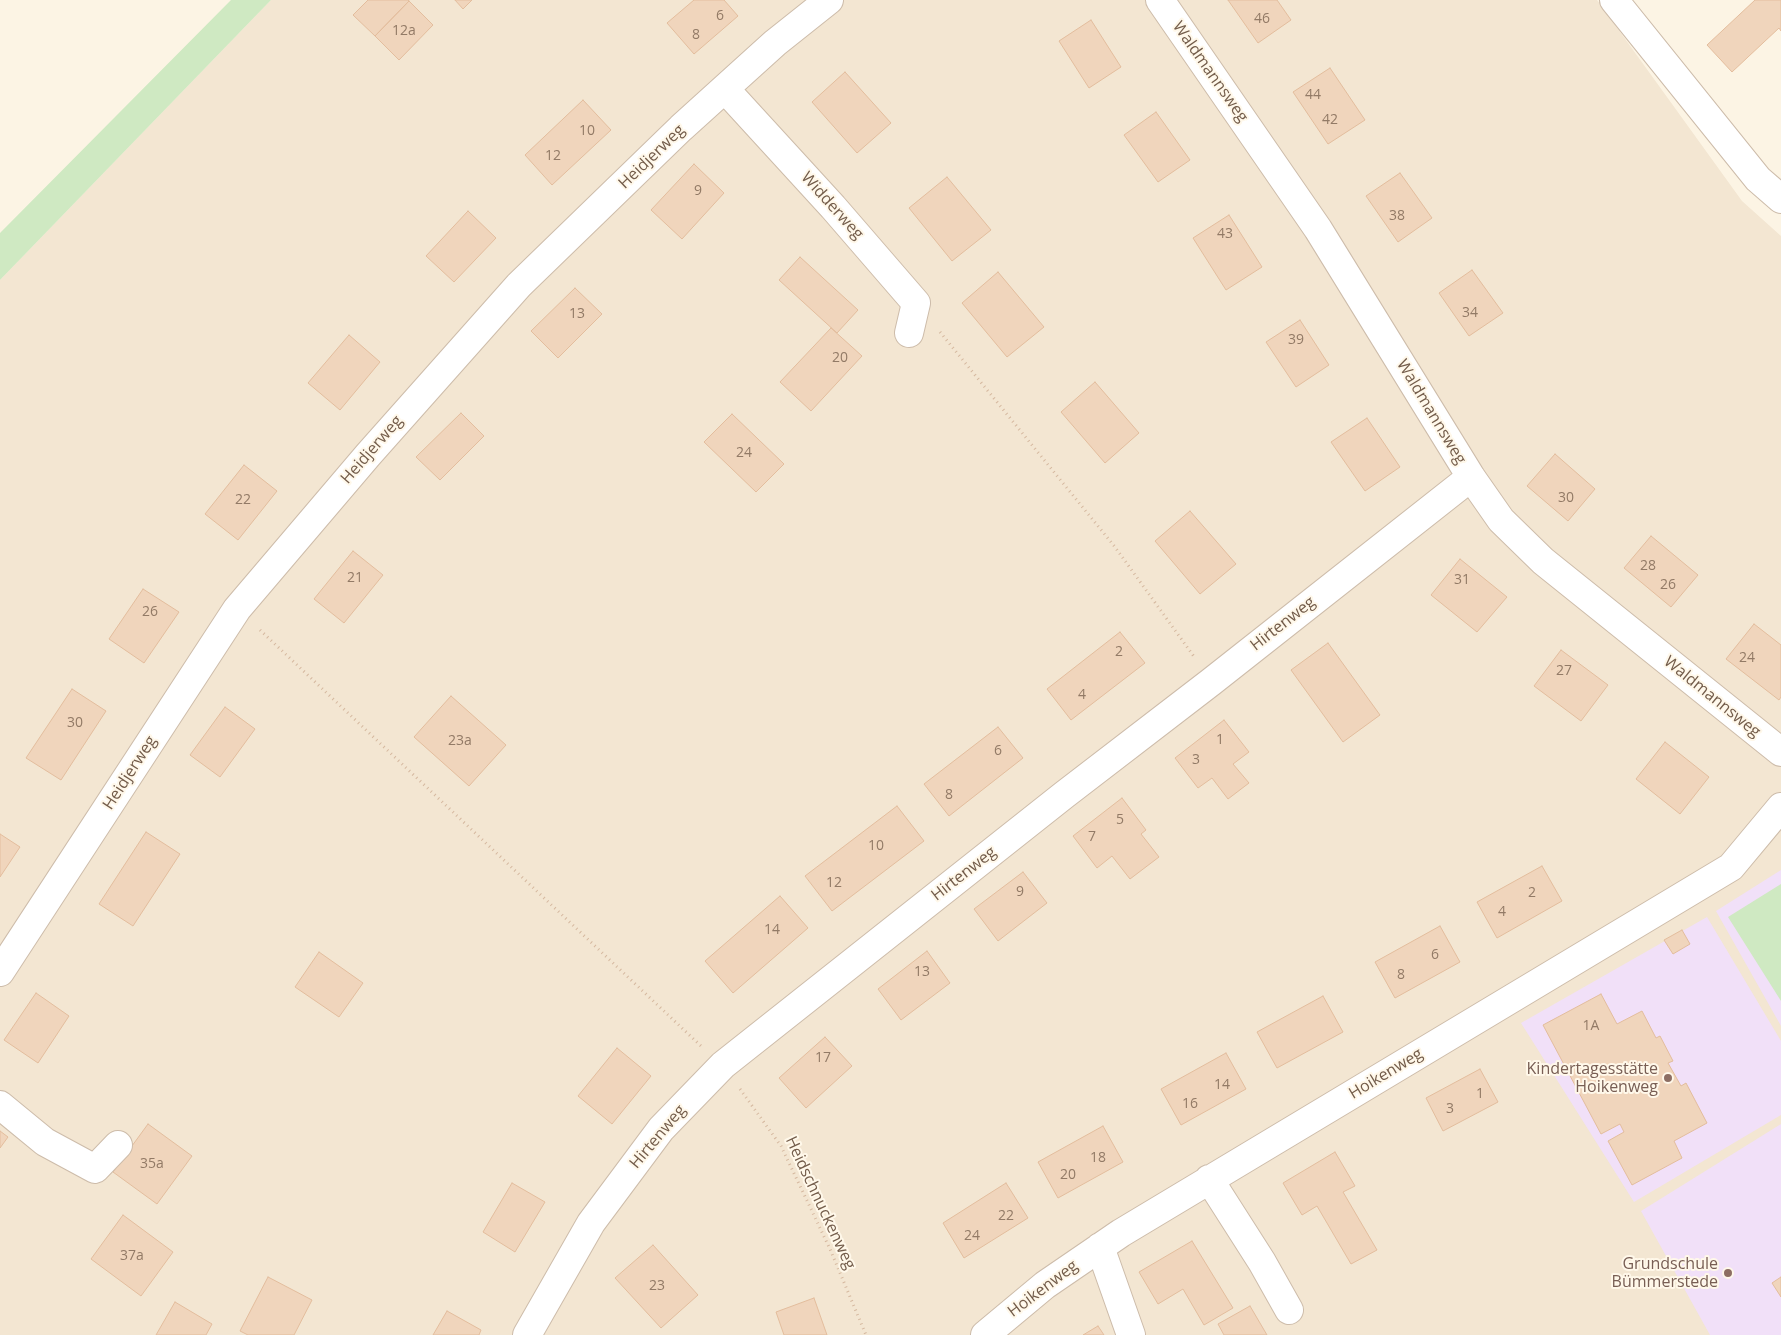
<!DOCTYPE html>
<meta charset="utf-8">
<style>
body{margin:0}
canvas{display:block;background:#fcf4e4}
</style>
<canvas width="1781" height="1335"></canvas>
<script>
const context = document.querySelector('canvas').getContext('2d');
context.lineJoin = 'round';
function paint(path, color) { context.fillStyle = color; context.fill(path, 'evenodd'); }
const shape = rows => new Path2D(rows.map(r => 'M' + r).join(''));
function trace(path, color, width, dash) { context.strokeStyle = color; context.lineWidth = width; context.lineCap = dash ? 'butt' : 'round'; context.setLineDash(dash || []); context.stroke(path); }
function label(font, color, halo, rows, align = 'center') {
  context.font = font + ' "Open Sans",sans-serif'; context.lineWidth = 4; context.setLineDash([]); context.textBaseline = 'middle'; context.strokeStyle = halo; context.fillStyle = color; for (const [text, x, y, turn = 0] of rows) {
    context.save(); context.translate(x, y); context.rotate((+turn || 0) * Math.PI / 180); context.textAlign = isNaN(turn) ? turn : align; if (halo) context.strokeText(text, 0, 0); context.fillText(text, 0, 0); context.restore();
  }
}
const residential = shape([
 [271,0,1597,0,1742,201,1781,236,1781,1335,0,1335,0,280]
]);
const education = shape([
 [1781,870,1781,1026,1716,911],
 [1707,917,1781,1041,1781,1115,1634,1202,1521,1023],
 [1781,1124,1781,1335,1710,1335,1641,1211]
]);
const green = shape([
 [231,0,271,0,0,280,0,233],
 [1781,884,1781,1001,1728,917]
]);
const building = shape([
 [368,0,408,0,409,1,375,36,353,15,368,0],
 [455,0,472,0,463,9,455,0],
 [694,0,724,0,738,16,694,54,667,23,694,0],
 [1228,0,1277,0,1291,20,1258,43,1228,0],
 [1755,0,1781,0,1781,31,1779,28,1732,72,1707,45,1755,0],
 [409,1,433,25,399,60,375,36,409,1],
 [1091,20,1121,67,1089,88,1059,41,1091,20],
 [1330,68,1365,120,1328,144,1293,92,1330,68],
 [845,72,891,123,857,153,812,102,845,72],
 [583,100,611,130,552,185,525,155,583,100],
 [1156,112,1190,160,1158,182,1124,135,1156,112],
 [694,164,724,193,682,239,651,210,694,164],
 [1400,173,1432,218,1398,242,1366,196,1400,173],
 [947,177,991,230,952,261,909,208,947,177],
 [468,211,496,238,454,282,426,256,468,211],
 [1229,215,1262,267,1226,290,1193,238,1229,215],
 [800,257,858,310,837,333,779,280,800,257],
 [1472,270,1503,313,1469,336,1439,293,1472,270],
 [998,272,1044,327,1007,357,962,303,998,272],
 [575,288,602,314,558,358,531,331,575,288],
 [1300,320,1329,365,1296,387,1266,342,1300,320],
 [831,328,862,356,811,411,780,382,831,328],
 [349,335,380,362,340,410,308,383,349,335],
 [1095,382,1139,433,1105,463,1061,412,1095,382],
 [461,413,484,436,440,480,416,457,461,413],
 [732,414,784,464,756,492,704,442,732,414],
 [1367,418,1400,467,1365,491,1331,442,1367,418],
 [1555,454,1595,489,1568,521,1527,486,1555,454],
 [244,465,277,491,238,540,205,514,244,465],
 [1190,511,1236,564,1200,594,1155,541,1190,511],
 [1651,536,1698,575,1671,607,1624,568,1651,536],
 [353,551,383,575,344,623,314,599,353,551],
 [1460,559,1507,597,1477,632,1431,595,1460,559],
 [143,589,179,612,144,663,109,639,143,589],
 [1754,624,1781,645,1781,697,1779,700,1726,659,1754,624],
 [1120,632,1145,663,1071,720,1047,689,1120,632],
 [1328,643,1380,715,1343,742,1291,670,1328,643],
 [1561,650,1608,685,1581,721,1534,686,1561,650],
 [72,689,106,711,61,780,26,758,72,689],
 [451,696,506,745,469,786,414,737,451,696],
 [225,707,255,729,220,777,190,755,225,707],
 [1224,720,1249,752,1233,764,1249,783,1228,799,1212,778,1198,788,1175,758,1224,720],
 [998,727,1023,758,949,816,924,784,998,727],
 [1665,742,1709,777,1680,814,1636,779,1665,742],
 [1122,798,1146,830,1141,834,1159,857,1130,879,1112,856,1097,868,1073,836,1122,798],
 [897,806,924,841,832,911,805,876,897,806],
 [146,832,180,854,133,926,99,904,146,832],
 [0,834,20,847,0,877,0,834],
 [1542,866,1562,901,1497,938,1477,902,1542,866],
 [1023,872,1047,903,998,941,974,909,1023,872],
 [780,896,808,928,733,993,705,961,780,896],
 [1440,926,1460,962,1395,998,1375,962,1440,926],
 [1682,930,1690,944,1673,954,1664,940,1682,930],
 [927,951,950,983,901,1020,878,989,927,951],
 [319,952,363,983,339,1017,295,987,319,952],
 [36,993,69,1016,38,1063,4,1040,36,993],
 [1601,994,1617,1024,1642,1011,1656,1038,1660,1036,1673,1061,1668,1063,1681,1086,1686,1083,1707,1123,1674,1141,1682,1158,1632,1185,1608,1141,1624,1132,1620,1124,1601,1134,1543,1025,1601,994],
 [1323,996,1343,1032,1277,1068,1257,1032,1323,996],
 [825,1037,852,1066,806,1108,779,1078,825,1037],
 [617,1048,651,1076,612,1124,578,1096,617,1048],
 [1226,1053,1246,1089,1181,1125,1161,1089,1226,1053],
 [1480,1069,1498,1102,1443,1131,1426,1098,1480,1069],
 [148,1124,192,1156,157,1204,113,1172,148,1124],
 [1103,1126,1123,1162,1058,1198,1038,1162,1103,1126],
 [0,1131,8,1137,0,1148,0,1131],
 [1335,1152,1355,1186,1343,1192,1377,1250,1351,1264,1317,1206,1302,1215,1283,1183,1335,1152],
 [512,1183,545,1202,515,1252,483,1232,512,1183],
 [1006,1183,1028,1218,964,1258,943,1223,1006,1183],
 [123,1215,173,1252,141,1296,91,1259,123,1215],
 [1192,1241,1233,1308,1204,1325,1183,1289,1158,1304,1139,1272,1192,1241],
 [653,1245,698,1295,661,1328,615,1278,653,1245],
 [268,1277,312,1300,294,1335,248,1335,240,1331,268,1277],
 [1781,1277,1781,1297,1772,1283,1781,1277],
 [814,1298,827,1335,784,1335,776,1312,814,1298],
 [175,1302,212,1324,206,1335,156,1335,175,1302],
 [1250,1306,1267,1335,1224,1335,1218,1324,1250,1306],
 [447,1311,481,1330,479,1335,433,1335,447,1311],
 [1098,1326,1104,1335,1083,1335,1098,1326]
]);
const path = shape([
 [940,332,1115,547,1195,658],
 [260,630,701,1046],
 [740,1089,781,1146,830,1249,866,1335]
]);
const minor = shape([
 [1160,0,1318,229,1471,477,1501,520,1543,561,1781,752],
 [1614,0,1758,179,1781,199],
 [725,89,833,207,916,303,909,333],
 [0,972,237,609,368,455,519,285,681,128,775,43,829,0],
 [0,1105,45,1142,95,1169,118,1145],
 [1209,1179,1262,1262,1289,1310],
 [1100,1247,1131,1335],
 [527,1335,591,1223,661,1129,723,1065,1064,795,1211,682,1471,477],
 [985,1335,1045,1285,1121,1233,1731,867,1781,807]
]);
const markers = [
 [1668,1078,5,"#8d6e63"],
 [1728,1273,5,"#8d6e63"]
];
const numberNames = [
 ["6",720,16],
 ["46",1262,19],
 ["12a",404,31],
 ["8",696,35],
 ["44",1313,95],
 ["42",1330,120],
 ["10",587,131],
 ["12",553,156],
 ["9",698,191],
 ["38",1397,216],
 ["43",1225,234],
 ["34",1470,313],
 ["13",577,314],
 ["39",1296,340],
 ["20",840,358],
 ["24",744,453],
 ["30",1566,498],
 ["22",243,500],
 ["28",1648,566],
 ["21",355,578],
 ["31",1462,580],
 ["26",1668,585],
 ["26",150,612],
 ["2",1119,652],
 ["24",1747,658],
 ["27",1564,671],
 ["4",1082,695],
 ["30",75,723],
 ["1",1220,740],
 ["23a",460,741],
 ["6",998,751],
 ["3",1196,760],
 ["8",949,795],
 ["5",1120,820],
 ["7",1092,837],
 ["10",876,846],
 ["12",834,883],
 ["9",1020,892],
 ["2",1532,893],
 ["4",1502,912],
 ["14",772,930],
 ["6",1435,955],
 ["13",922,972],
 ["8",1401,975],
 ["1A",1591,1026],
 ["17",823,1058],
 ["14",1222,1085],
 ["1",1480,1094],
 ["16",1190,1104],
 ["3",1450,1109],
 ["18",1098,1158],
 ["35a",152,1164],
 ["20",1068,1175],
 ["22",1006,1216],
 ["24",972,1236],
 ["37a",132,1256],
 ["23",657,1286]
];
const streetNames = [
 ["Waldmannsweg",1210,72,55],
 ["Heidjerweg",652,157,-44],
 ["Widderweg",832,206,48],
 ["Waldmannsweg",1431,412,59],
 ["Heidjerweg",372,450,-49],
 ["Hirtenweg",1283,624,-38],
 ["Waldmannsweg",1712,697,39],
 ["Heidjerweg",130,773,-57],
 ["Hirtenweg",964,874,-38],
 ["Hoikenweg",1386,1074,-31],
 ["Hirtenweg",658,1137,-50],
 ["Heidschnuckenweg",820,1203,65],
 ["Hoikenweg",1043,1289,-37]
];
const educationNames = [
 ["Kindertagesstätte",1658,1069],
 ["Hoikenweg",1658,1087],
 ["Grundschule",1718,1264],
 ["Bümmerstede",1718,1282]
];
paint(residential, '#f3e6d2');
paint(education, '#f1e0f8');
paint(green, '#cfe9c2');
paint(building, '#f0d5bc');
trace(building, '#e3bd9d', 1);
trace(minor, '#cdbcaa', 30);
trace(path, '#d5b89f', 3, [1, 4]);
trace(minor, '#fff', 28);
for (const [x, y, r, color] of markers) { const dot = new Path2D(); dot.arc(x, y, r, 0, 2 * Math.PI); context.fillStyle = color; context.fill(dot); trace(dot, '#fff8ea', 2); }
label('14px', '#927a66', null, numberNames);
label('16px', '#735c4a', '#fff8ea', streetNames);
label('16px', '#785e54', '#fff8ea', educationNames, 'right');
</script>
